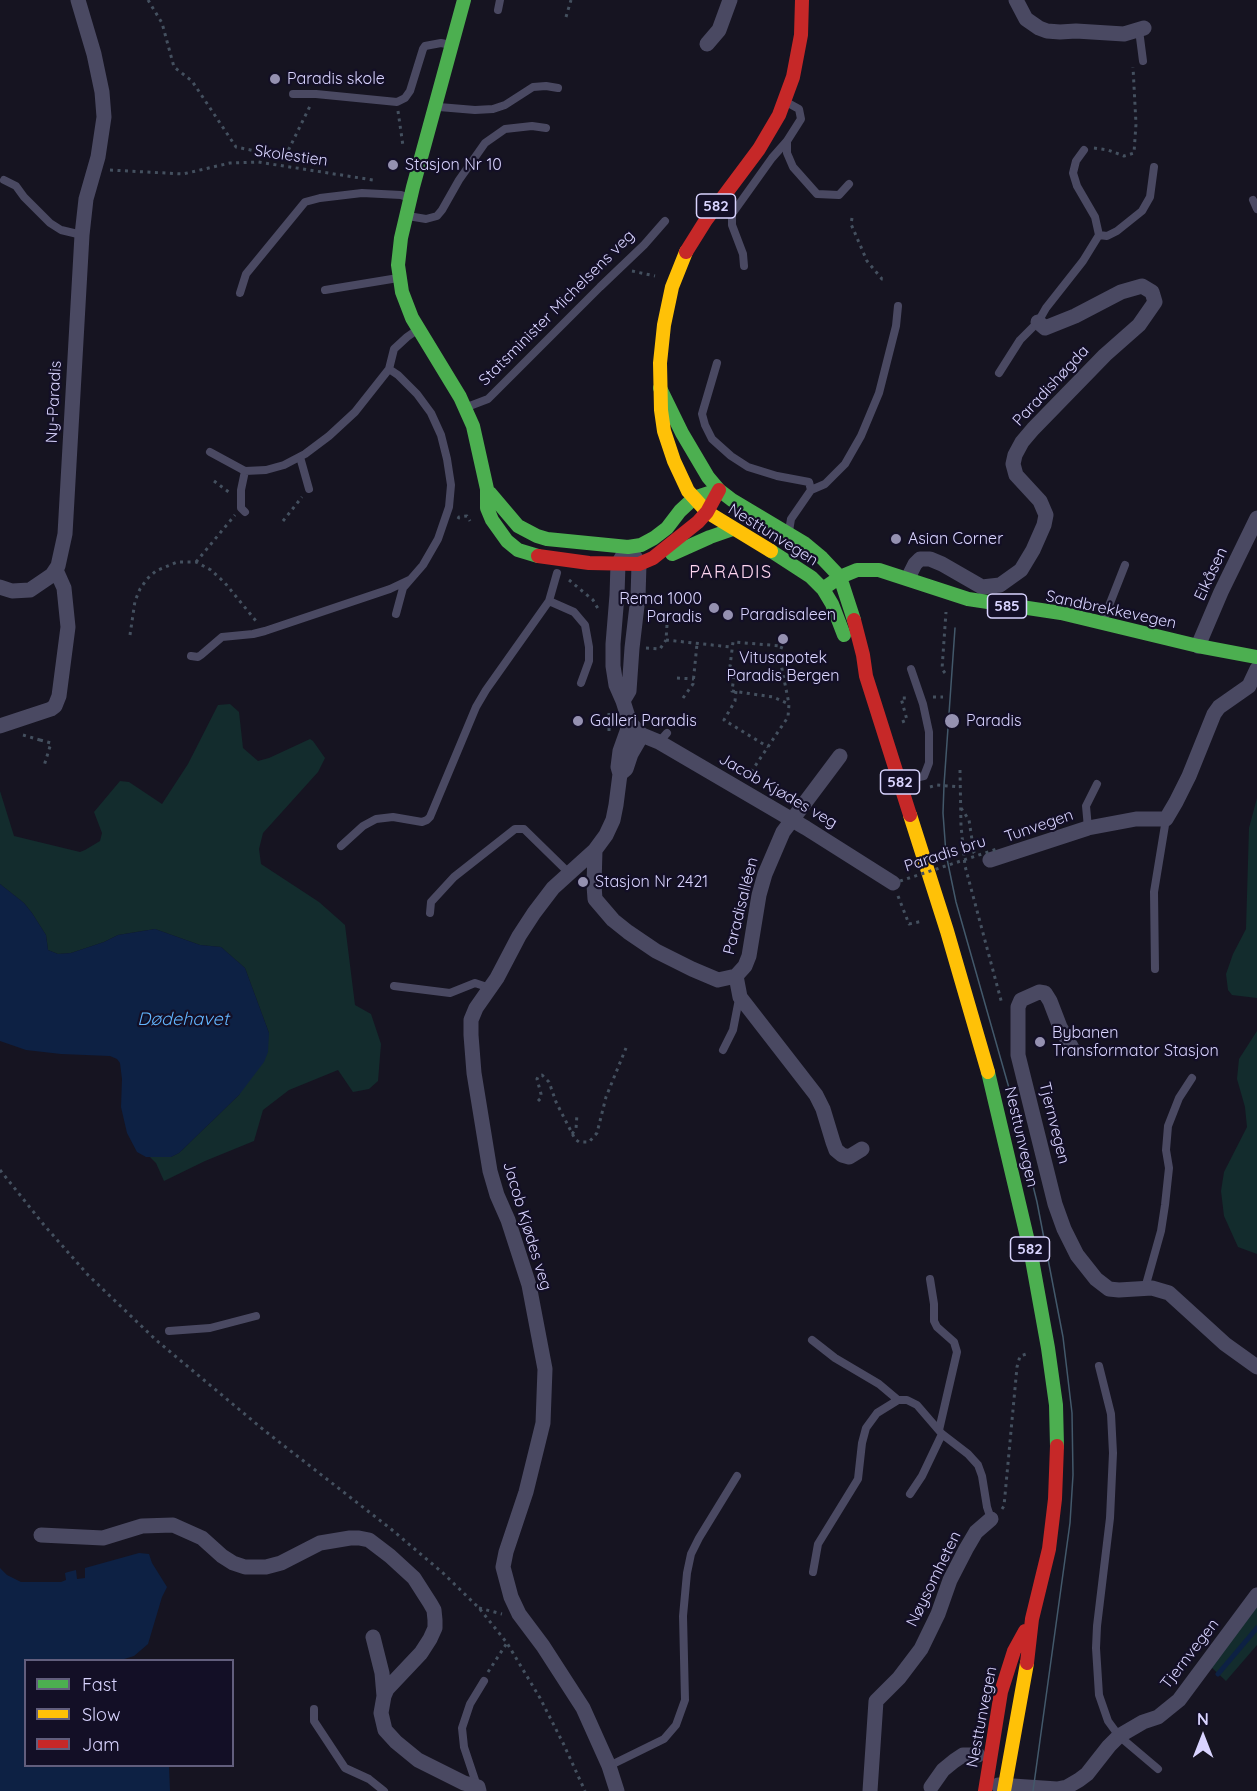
<!DOCTYPE html>
<meta charset="utf-8">
<style>
body{margin:0}
#map{position:relative;width:1257px;height:1791px;overflow:hidden;background:#161421;font-family:Quicksand,sans-serif}
canvas{display:block}
.legend{position:absolute;left:24px;top:1659px;width:210px;height:108px;box-sizing:border-box;background:#130f26;border:2px solid #625e7d;margin:0;padding:8px 10px;list-style:none;font-size:18px;color:#d9d4ff}
.legend li{display:flex;align-items:center;gap:12px;height:30px}
.legend b{width:30px;border:2px solid #625e7d}
.north{position:absolute;left:1173px;top:1707px;width:60px;height:60px;-webkit-text-stroke:4px #130f26;paint-order:stroke;rotate:0deg;font-size:16px;font-weight:700;line-height:24px;text-align:center;color:#d9d4ff}
.north::after{content:'';display:block;margin:auto;width:21px;height:27px;background:#d9d4ff;clip-path:polygon(50% 0,100% 100%,50% 72%,0 100%)}
</style>
<div id="map">
<canvas width="1257" height="1791"></canvas>
<ul class="legend">
<li><b style="height:8px;background:#4caf50"></b>Fast</li>
<li><b style="height:8px;background:#ffc107"></b>Slow</li>
<li><b style="height:8px;background:#c62828"></b>Jam</li>
</ul>
<div class="north">N</div>
</div>
<script>
const context = document.querySelector('canvas').getContext('2d');
context.lineJoin = 'round';
function paint(path, color) { context.fillStyle = color; context.fill(path, 'evenodd'); }
const shape = rows => new Path2D(rows.map(r => 'M' + r).join(''));
function trace(path, color, width, dash) { context.strokeStyle = color; context.lineWidth = width; context.lineCap = dash ? 'butt' : 'round'; context.setLineDash(dash || []); context.stroke(path); }
function label(font, color, halo, rows, align = 'center') {
  context.font = font + ' Quicksand,sans-serif'; context.lineWidth = 4.5; context.setLineDash([]); context.textBaseline = 'middle'; context.strokeStyle = halo; context.fillStyle = color; for (const [text, x, y, turn = 0] of rows) {
    context.save(); context.translate(x, y); context.rotate((+turn || 0) * Math.PI / 180); context.textAlign = isNaN(turn) ? turn : align; if (halo) context.strokeText(text, 0, 0); context.fillText(text, 0, 0); context.restore();
  }
}
const green = shape([
 [230,704,239,712,243,748,258,761,269,758,310,739,313,741,325,758,318,772,263,833,259,849,261,864,319,902,345,925,355,1005,371,1014,381,1044,378,1081,369,1089,353,1092,338,1070,289,1090,263,1110,254,1141,205,1161,164,1181,156,1163,150,1157,171,1157,179,1153,239,1095,269,1033,245,968,221,947,200,945,155,929,118,935,104,942,71,953,58,954,48,950,46,935,32,913,24,903,0,884,0,791,14,836,80,852,85,850,100,841,102,833,94,812,120,781,129,782,162,804,188,764,218,705],
 [1257,798,1257,998,1232,995,1228,990,1226,974,1233,954,1246,929,1249,828],
 [1257,1031,1257,1254,1238,1247,1224,1216,1221,1191,1224,1172,1247,1127,1245,1107,1237,1079,1239,1059],
 [1257,1605,1257,1645,1226,1681,1211,1667]
]);
const water = shape([
 [0,884,24,903,32,913,46,935,48,950,58,954,71,953,104,942,118,935,155,929,200,945,221,947,245,968,269,1033,268,1052,264,1062,239,1095,179,1153,171,1157,146,1157,137,1152,127,1133,121,1107,122,1079,120,1063,117,1059,110,1056,61,1054,26,1050,0,1041],
 [139,1553,149,1554,152,1563,167,1587,162,1597,148,1644,134,1656,121,1660,26,1660,26,1766,169,1766,170,1791,0,1791,0,1568,7,1575,21,1582,61,1582,66,1580,65,1573,68,1572,76,1570,77,1579,85,1578,85,1568]
]);
const stream = shape([
 [1218,1674,1257,1628]
]);
const path = shape([
 [148,0,162,23,174,67,192,81,236,147,285,157,311,104],
 [566,17,571,0],
 [398,111,403,146],
 [1094,148,1108,150,1124,156,1134,153,1136,124,1133,67],
 [110,170,183,174,230,163,258,162,373,180],
 [852,218,851,224,867,261,882,279,885,279],
 [632,271,655,276],
 [214,481,230,493],
 [458,519,459,517,467,516,470,521],
 [283,521,302,497],
 [196,562,235,515],
 [569,580,593,600,600,612],
 [667,625,666,640,731,647],
 [130,635,135,601,140,589,147,579,156,571,177,562,196,562,211,570,225,583,256,621],
 [646,648,660,649,666,640],
 [945,673,942,669,946,612],
 [677,678,694,679],
 [736,691,735,701,724,720,768,747],
 [933,697,943,697],
 [683,698,693,684,697,644],
 [609,713,609,734],
 [902,722,907,720,901,698,908,698],
 [23,735,40,740,40,741],
 [40,740,51,743,44,766],
 [960,770,961,826,965,866,1002,1004],
 [747,778,788,717,789,704,773,697,732,691,735,668,730,666,733,642,782,646,779,654,789,704],
 [930,787,937,785,960,787],
 [961,808,969,820,974,853,976,855],
 [898,896,909,924,923,921],
 [538,1101,541,1098,541,1094,537,1079,538,1077,542,1075,549,1082,556,1102,575,1139,579,1142,589,1142,597,1133,606,1097,626,1048],
 [572,1134,576,1129,577,1114],
 [0,1170,44,1225,88,1275,156,1340,265,1431,391,1529,443,1573,479,1608,507,1643,540,1698,564,1745,585,1791],
 [1002,1509,1004,1506,1017,1367,1020,1356,1030,1353],
 [479,1608,502,1614],
 [488,1672,507,1643]
]);
const lane = shape([
 [498,10,500,0],
 [1139,30,1143,61],
 [293,94,316,94,397,102,405,98,410,91,423,49,425,46,441,43,451,45],
 [788,103,799,109,801,119,787,141,787,153,793,167,817,194,839,195,849,184],
 [439,107,475,110,493,109,505,105,533,87,546,86,558,88],
 [4,180,16,186,24,197,50,223,61,230,82,235],
 [1253,200,1257,209],
 [408,216,426,219,437,216,442,210,459,180,485,143,505,129,532,126,546,128],
 [1099,235,1107,236,1117,231,1142,211,1150,197,1154,167],
 [744,266,743,254,732,225,732,214,772,158,787,141],
 [325,290,398,278],
 [240,293,246,274,305,202,320,198,362,193,401,195,409,198],
 [717,363,702,414,705,425,712,439,731,456,748,467,777,476,809,482,811,490],
 [389,369,398,375,417,394,431,413,441,435,447,459,451,485,449,507,438,539,423,565,403,588,396,614],
 [999,373,1020,340,1038,322,1046,308,1083,261,1099,235,1095,217,1077,186,1073,173,1076,161,1084,150],
 [467,407,488,399,600,287,644,245,665,221],
 [210,452,245,471,266,470,284,465,305,454,329,436,355,412,389,369,394,349,407,337,417,330],
 [300,457,309,489],
 [245,471,241,490,241,508,245,512],
 [789,531,791,519,811,490,825,484,845,464,861,436,879,393,896,326,898,306],
 [549,601,574,612,585,625,589,647,589,661,581,683],
 [1103,621,1125,565],
 [191,656,198,657,201,655,222,637,253,634,265,631,390,589,409,580],
 [659,742,667,733],
 [901,781,924,776,929,763,929,732,923,704,911,669],
 [1088,828,1086,806,1097,784],
 [341,846,363,826,376,819,393,817,422,822,427,820,430,817,476,707,486,690,549,601,557,573],
 [430,913,431,902,454,877,515,829,524,829,569,873],
 [1155,969,1154,892,1166,819],
 [394,986,450,993,475,983,490,988],
 [723,1050,733,1030,739,999],
 [930,1279,934,1304,934,1321,937,1327,954,1342,957,1352,939,1430],
 [1145,1288,1161,1231,1165,1205,1169,1168,1166,1150,1168,1126,1179,1098,1192,1078],
 [169,1331,210,1328,256,1316],
 [812,1340,835,1358,879,1384,898,1400],
 [1099,1366,1111,1414,1113,1453,1110,1518,1097,1626,1096,1648,1099,1695,1108,1721,1119,1736,1158,1769],
 [910,1494,922,1476,942,1434],
 [813,1572,818,1544,858,1479,862,1443,866,1428,877,1413,898,1400,907,1400,917,1405,942,1434,968,1454,978,1465,982,1476,987,1507,991,1519],
 [314,1709,314,1721,345,1768,369,1779,384,1791],
 [609,1766,664,1739,676,1725,685,1700,683,1616,687,1573,691,1554,699,1538,737,1476],
 [477,1786,464,1747,462,1728,470,1704,484,1681]
]);
const street = shape([
 [1016,0,1026,19,1039,28,1047,31,1060,32,1076,31,1124,34,1144,28],
 [707,44,719,30,730,0],
 [622,557,618,564,617,595,613,644,613,666,616,685,623,701,630,723,642,735,659,742,806,828,893,883],
 [908,578,915,564,920,559,930,559,942,564,982,587,1000,585,1021,570,1033,550,1044,525,1046,515,1040,501,1016,475,1013,464,1015,455,1022,442,1033,429,1105,355,1139,325,1155,302,1152,292,1142,286,1121,292,1075,316,1045,328,1038,322],
 [0,587,12,591,30,590,52,575,58,566,65,534,82,235,86,199,98,157,104,117,102,92,94,54,78,0],
 [1198,646,1221,592,1257,518],
 [623,701,629,691,632,648,638,597,639,564,635,557],
 [0,726,51,709,55,706,59,696,68,627,64,588,56,570],
 [620,774,626,769,631,754,642,735],
 [595,850,594,885,595,899,613,920,628,932,656,951,692,969,718,980,736,976,745,966,749,956,759,895,765,874,783,832,840,756],
 [990,860,1088,828,1136,819,1166,819,1176,802,1189,776,1214,714,1219,707,1249,686,1257,669],
 [736,976,740,997,816,1095,823,1109,833,1142,836,1150,842,1155,849,1157,862,1149],
 [1072,1048,1060,1027,1050,1001,1045,993,1039,992,1021,1000,1018,1007,1018,1055,1055,1204,1064,1229,1077,1255,1096,1279,1109,1289,1119,1290,1152,1288,1169,1293,1225,1344,1257,1367],
 [41,1535,103,1538,142,1526,173,1525,202,1538,222,1556,233,1563,245,1567,266,1567,281,1563,320,1543,350,1538,359,1538,369,1540,390,1556,414,1578,430,1603,434,1610,435,1620,435,1628,430,1639,421,1653,387,1689,384,1696,381,1713,385,1730,396,1742,418,1760,464,1783,478,1787,479,1791],
 [373,1637,382,1673,384,1696],
 [998,1785,1057,1789,1067,1787,1079,1780,1087,1774,1109,1746,1119,1736,1143,1722,1158,1717,1179,1700,1257,1595],
 [931,1787,943,1770,954,1761,963,1755,978,1755],
 [617,1791,609,1766,583,1708,543,1646,519,1614,511,1597,503,1567,506,1552,526,1492,543,1423,545,1369,529,1285,508,1220,497,1195,490,1171,474,1073,471,1035,471,1020,476,1008,497,978,519,936,534,913,553,888,595,850,606,835,613,820,616,805,620,774,618,767,620,751,630,723],
 [870,1791,876,1701,899,1678,921,1649,938,1614,950,1580,966,1549,976,1532,991,1519]
]);
const fast = shape([
 [464,0,413,187,401,238,398,265,402,292,412,318,460,397,473,426,487,489,487,508,492,520,507,541,518,550,538,556],
 [660,388,682,433,708,477,719,490,732,500,804,543,822,558,840,577,854,620],
 [490,493,518,526,537,536,547,539,628,547,641,545,654,538,667,528,680,511,694,498,712,492],
 [771,551,811,577,823,589,832,604,844,635],
 [672,554,710,537,733,529],
 [827,586,840,577,857,570,879,570,968,599,1061,613,1198,646,1257,657],
 [988,1072,1031,1254,1048,1348,1056,1405,1057,1446]
]);
const slow = shape([
 [686,252,672,287,664,325,660,363,661,410,664,431,674,461,688,491,707,512,771,551],
 [910,815,947,931,988,1072],
 [1004,1791,1027,1663]
]);
const jam = shape([
 [686,252,706,220,759,149,779,115,793,77,801,35,802,0],
 [538,556,589,563,639,564,653,558,698,522,707,512,719,490],
 [854,620,863,655,866,676,910,815],
 [1027,1663,1032,1619,1049,1549,1055,1499,1057,1446],
 [985,1791,1001,1692,1014,1651,1025,1631]
]);
const tram = shape([
 [955,628,944,785,943,813,946,854,956,902,1009,1088,1037,1202,1063,1337,1072,1413,1073,1475,1070,1523,1033,1791]
]);
const pathBridge = shape([
 [900,881,997,849]
]);
const markers = [
 [275,79,6,"#9591b1"],
 [393,165,6,"#9591b1"],
 [896,539,6,"#9591b1"],
 [714,608,6,"#9591b1"],
 [728,615,6,"#9591b1"],
 [783,639,6,"#9591b1"],
 [578,721,6,"#9591b1"],
 [952,721,8,"#9591b1"],
 [583,882,6,"#9591b1"],
 [1040,1042,6,"#9591b1"]
];
const shields = [
 [716,206,39],
 [1007,606,39],
 [900,782,39],
 [1030,1249,39]
];
const shieldNames = [
 ["582",716,206],
 ["585",1007,606],
 ["582",900,782],
 ["582",1030,1249]
];
const poiNames = [
 ["Paradis skole",287,79],
 ["Stasjon Nr 10",405,165],
 ["Asian Corner",908,539],
 ["Rema 1000",702,599,"right"],
 ["Paradis",702,617,"right"],
 ["Paradisaleen",740,615],
 ["Vitusapotek",783,658,"center"],
 ["Paradis Bergen",783,676,"center"],
 ["Galleri Paradis",590,721],
 ["Paradis",966,721],
 ["Stasjon Nr 2421",595,882],
 ["Bybanen",1052,1033],
 ["Transformator Stasjon",1052,1051]
];
const streetNames = [
 ["Skolestien",291,156,8],
 ["Statsminister Michelsens veg",557,308,-45],
 ["Paradishøgda",1051,386,-47],
 ["Ny-Paradis",54,402,-87],
 ["Nesttunvegen",773,535,32],
 ["Eikåsen",1211,574,-65],
 ["Sandbrekkevegen",1111,610,12],
 ["Jacob Kjødes veg",778,791,30],
 ["Tunvegen",1039,826,-19],
 ["Paradis bru",945,854,-18],
 ["Paradisalléen",741,906,-76],
 ["Tjernvegen",1054,1123,76],
 ["Nesttunvegen",1021,1137,77],
 ["Jacob Kjødes veg",527,1226,73],
 ["Nøysomheten",934,1579,-64],
 ["Tjernvegen",1190,1654,-52],
 ["Nesttunvegen",982,1717,-79]
];
const neighbourhoodNames = [
 ["PARADIS",731,573]
];
const waterNames = [
 ["Dødehavet",183,1020]
];
paint(green, '#132c2d');
paint(water, '#0d2144');
trace(stream, '#0d2144', 5);
trace(path, '#44505f', 3, [3, 4.5]);
trace(lane, '#4a4962', 8);
trace(street, '#4a4962', 15);
trace(fast, '#4caf50', 14);
trace(slow, '#ffc107', 14);
trace(jam, '#c62828', 14);
trace(tram, '#43596b', 1.5);
trace(pathBridge, '#44505f', 3, [3, 4.5]);
for (const [x, y, r, color] of markers) { const dot = new Path2D(); dot.arc(x, y, r, 0, 2 * Math.PI); context.fillStyle = color; context.fill(dot); trace(dot, '#130f26', 2); }
for (const [x, y, w] of shields) { const box = new Path2D(); box.roundRect(x - w / 2, y - 12, w, 24, 4.5); context.fillStyle = '#130f26'; context.fill(box); trace(box, '#d9d4ff', 1.5); }
label('bold 15px', '#d9d4ff', null, shieldNames);
label('16px', '#d9d4ff', '#130f26', poiNames, 'left');
label('16px', '#d9d4ff', '#130f26', streetNames);
context.letterSpacing = '1.5px';
label('18px', '#ffd6f0', '#130f26', neighbourhoodNames);
context.letterSpacing = '0px';
label('italic 18px', '#62b6ff', '#130f26', waterNames);
</script>
